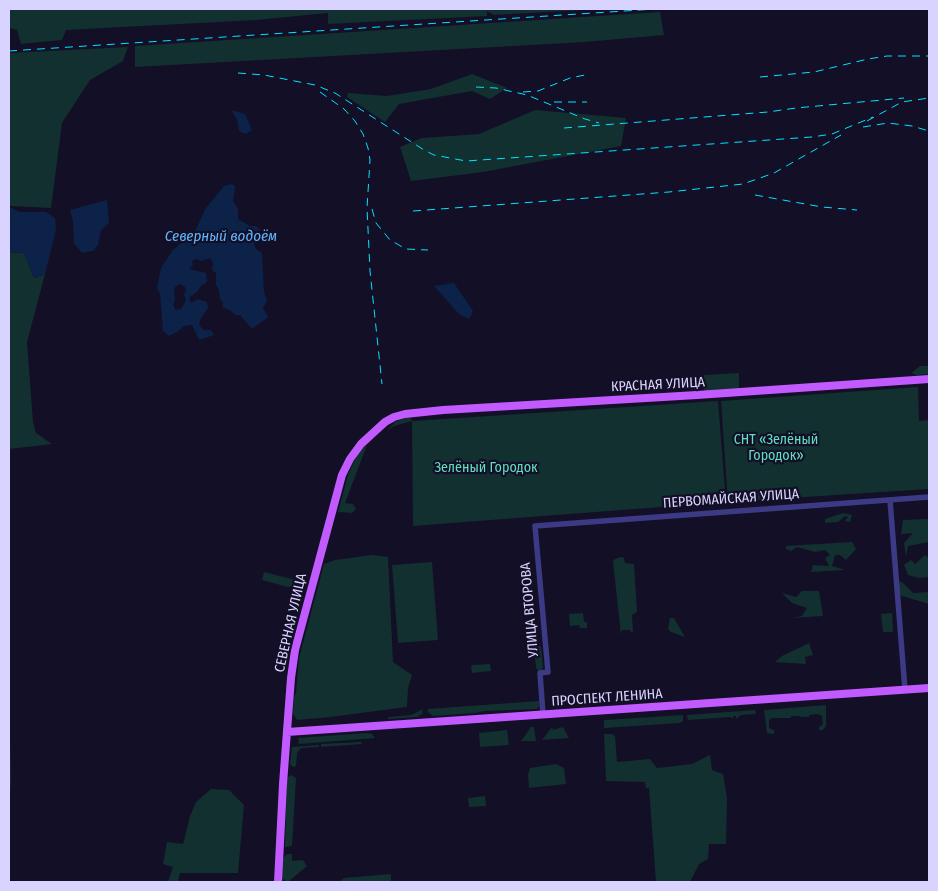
<!DOCTYPE html>
<meta charset="utf-8">
<style>
body{margin:0}
#map{position:relative;width:938px;height:891px;overflow:hidden;background:#130f26;font-family:"Fira Sans Condensed",sans-serif}
canvas{display:block}
.frame{position:absolute;inset:0;border:10px solid #d9d4ff;pointer-events:none}
</style>
<div id="map">
<canvas width="938" height="891"></canvas>
<div class="frame"></div>
</div>
<script>
const context = document.querySelector('canvas').getContext('2d');
context.lineJoin = 'round';
function paint(path, color) { context.fillStyle = color; context.fill(path, 'evenodd'); }
const shape = rows => new Path2D(rows.map(r => 'M' + r).join(''));
function trace(path, color, width, dash) { context.strokeStyle = color; context.lineWidth = width; context.lineCap = dash ? 'butt' : 'round'; context.setLineDash(dash || []); context.stroke(path); }
function label(font, color, halo, rows, align = 'center') {
  context.font = font + ' "Fira Sans Condensed",sans-serif'; context.lineWidth = 4.5; context.setLineDash([]); context.textBaseline = 'middle'; context.strokeStyle = halo; context.fillStyle = color; for (const [text, x, y, turn = 0] of rows) {
    context.save(); context.translate(x, y); context.rotate((+turn || 0) * Math.PI / 180); context.textAlign = isNaN(turn) ? turn : align; if (halo) context.strokeText(text, 0, 0); context.fillText(text, 0, 0); context.restore();
  }
}
const green = shape([
 [9,9,600,9,494,15,487,11,487,16,328,24,328,13,256,20,66,30,62,40,21,44,17,30,9,28],
 [660,12,664,35,585,42,135,67,135,46],
 [128,47,123,61,90,80,62,123,51,208,9,206,9,53],
 [472,74,507,88,490,99,472,91,399,104,385,122,347,97,348,93,387,96,431,89],
 [535,110,626,118,621,146,483,172,411,181,400,147,422,138,479,134],
 [9,252,24,253,34,278,45,274,27,342,33,422,36,433,52,444,9,449],
 [920,366,929,366,929,374,916,375,911,373],
 [739,373,739,390,704,391,704,375],
 [918,387,919,421,929,420,929,489,728,502,721,401],
 [718,401,726,502,413,526,412,421,394,426,387,431,395,422,409,417,413,421],
 [367,445,345,503,353,504,356,509,352,513,338,512,348,475,358,453],
 [843,513,852,515,850,522,845,521,848,517,845,516,838,522,825,523,825,519],
 [929,519,929,542,908,546,906,557,904,543,913,533,901,534,903,520],
 [852,542,856,549,846,560,840,555,835,555,832,566,845,570,811,572,813,565,829,566,825,558,830,555,825,550,815,552,797,547,791,551,786,549,786,546],
 [372,555,388,557,393,662,412,675,408,688,407,707,330,717,297,720,293,714,294,697,296,693,299,658,324,564,335,560],
 [925,555,929,558,929,577,919,578,908,575,904,565,911,560,915,564],
 [621,557,624,558,625,563,634,564,637,612,632,615,633,632,631,632,630,630,622,630,621,635,613,561,615,559],
 [432,562,438,640,398,643,392,565],
 [264,572,292,579,306,578,305,581,294,586,288,587,262,580],
 [899,581,903,583,913,593,929,592,929,604,899,595],
 [802,591,819,591,823,616,792,618,802,616,807,608,792,603,782,593,796,597],
 [583,613,584,622,587,622,587,628,580,628,579,625,570,626,569,614],
 [892,613,893,632,883,632,881,614],
 [670,618,674,618,685,637,671,632,668,629],
 [809,643,813,655,805,657,806,664,775,662,782,656],
 [538,645,541,647,543,667,542,670,539,671,536,668,534,647],
 [490,664,491,671,472,673,471,665],
 [9,696,11,779,9,810],
 [539,701,539,706,537,709,484,711,475,713,433,716,428,712,428,709],
 [826,705,826,726,823,730,819,730,819,727,823,724,822,716,818,714,809,715,809,717,801,717,800,716,791,716,791,718,772,718,769,720,769,728,774,730,774,734,767,733,764,710],
 [423,709,422,714,417,717,388,719,388,717,411,715],
 [755,710,756,714,741,715,736,719,736,716,733,716,733,719,730,717,688,720,687,715],
 [683,715,683,721,680,723,604,728,604,720],
 [531,727,534,727,536,741,521,741],
 [552,727,553,730,563,727,569,738,542,740],
 [507,730,509,745,480,747,479,733],
 [367,733,372,734,375,738,299,744,298,738],
 [604,734,612,734,615,736,617,762,650,759,657,768,692,764,710,755,712,770,723,774,727,798,726,844,709,844,708,859,699,864,690,882,656,882,649,788,646,788,645,782,606,781],
 [361,742,362,744,321,747,321,744],
 [319,745,319,747,301,748,297,753,296,766,293,767,290,764,292,747],
 [556,764,564,768,566,784,529,788,528,774,530,768],
 [291,775,296,778,292,846,285,847,287,778],
 [211,789,229,790,244,805,238,873,180,873,178,882,168,882,173,867,163,864,167,842,183,844,190,816,196,802],
 [485,796,486,806,469,807,468,798],
 [287,854,292,854,292,861,303,860,307,866,288,882,281,878,281,861],
 [391,874,391,882,339,882,344,878]
]);
const water = shape([
 [231,110,245,114,252,130,246,134,239,131,237,119],
 [232,184,235,186,233,201,238,209,238,219,250,226,256,226,260,230,254,244,256,249,262,253,264,292,267,301,263,308,268,317,252,329,240,315,235,315,231,311,222,307,223,303,220,299,219,290,216,285,216,273,212,270,213,263,210,258,202,261,196,259,192,261,193,265,189,269,206,273,207,282,200,287,197,292,189,298,191,303,198,299,207,302,208,308,200,320,199,325,204,330,211,330,214,335,199,340,192,325,184,326,177,332,169,336,163,331,160,294,157,288,161,268,173,250,194,233,206,208,224,186],
 [180,284,185,287,186,291,184,295,186,300,181,309,176,310,173,305,175,300,174,288],
 [107,200,109,223,101,230,98,245,93,251,82,253,74,243,73,221,70,210],
 [9,207,20,212,46,212,55,218,56,230,45,274,34,278,24,253,9,252],
 [454,283,473,311,469,319,459,314,434,286]
]);
const minor = shape([
 [890,500,905,690],
 [543,715,540,673,548,672,535,526,929,497]
]);
const major = shape([
 [287,732,929,688],
 [278,882,283,784,291,678,295,650,342,475,350,459,361,444,385,422,394,417,405,414,443,410,697,395,929,379]
]);
const rail = shape([
 [9,51,655,9],
 [238,73,264,75,315,85,335,93,424,150,434,155,466,161,812,137,832,134,873,117],
 [760,77,814,72,868,59,887,56,929,56],
 [476,87,496,88,527,95,585,119,599,123],
 [320,92,344,109,355,121,363,134,368,148,370,160,367,208,370,271,382,384],
 [523,92,538,91,570,78,585,75],
 [554,102,587,102],
 [867,121,902,102,929,98],
 [863,127,888,123,912,126,929,131],
 [564,128,768,112,796,108,904,98],
 [755,195,822,207,857,210],
 [372,209,376,223,390,240,406,249,428,250],
 [413,211,669,192,743,184,774,173,841,135]
]);
const streetNames = [
 ["КРАСНАЯ УЛИЦА",658,385,-3],
 ["ПЕРВОМАЙСКАЯ УЛИЦА",731,499,-4],
 ["УЛИЦА ВТОРОВА",530,610,-95],
 ["СЕВЕРНАЯ УЛИЦА",291,623,-77],
 ["ПРОСПЕКТ ЛЕНИНА",607,698,-4]
];
const parkNames = [
 ["СНТ «Зелёный",776,440],
 ["Городок»",776,456],
 ["Зелёный Городок",486,468]
];
const waterNames = [
 ["Северный водоём",221,237]
];
paint(green, '#12302f');
paint(water, '#0c2248');
trace(minor, '#3d3a85', 5.5);
trace(major, '#c25bff', 8);
trace(rail, '#00e5ff', 1, [8, 6]);
label('14px', '#d9d4ff', '#130f26', streetNames);
label('14px', '#5fe0c0', '#130f26', parkNames);
label('italic 15px', '#62b6ff', '#130f26', waterNames);
</script>
